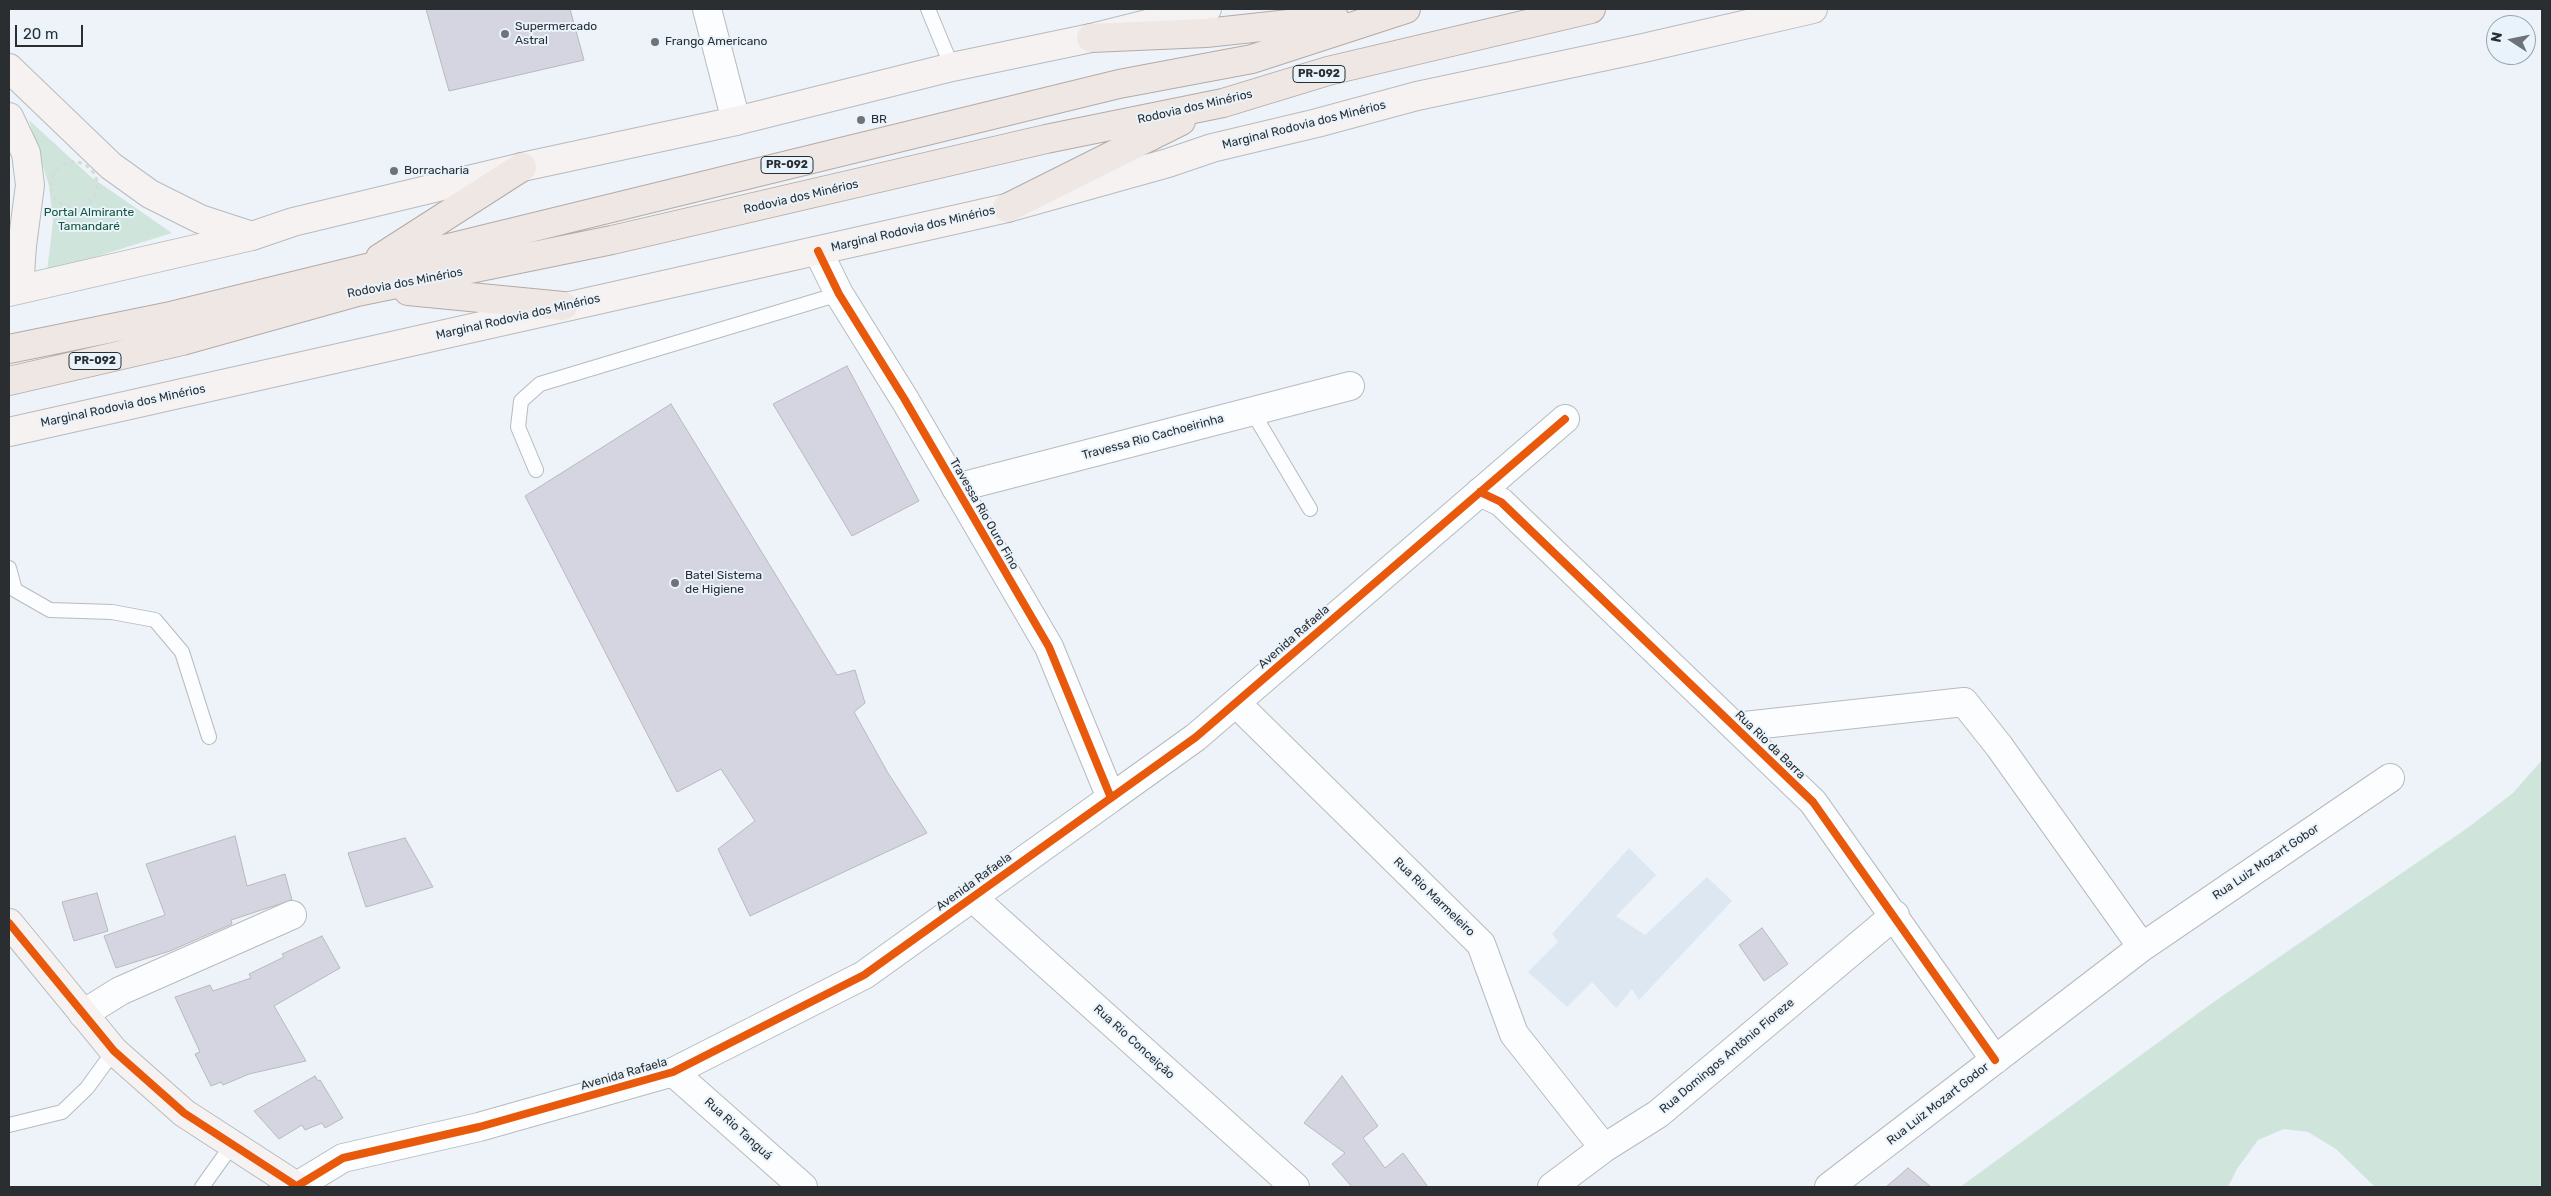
<!DOCTYPE html>
<meta charset="utf-8">
<style>
body{margin:0}
#map{position:relative;width:2551px;height:1196px;overflow:hidden;background:#edf3f8;font-family:Rubik,sans-serif}
canvas{display:block}
.frame{position:absolute;inset:0;border:10px solid #2a2e31;pointer-events:none}
.north{position:absolute;left:2486px;top:15px;width:50px;height:50px;box-sizing:border-box;background:#e9f3fc;border:1px solid #9da4ab;border-radius:50%;rotate:281deg;font-size:14px;font-weight:700;line-height:20px;text-align:center;color:#2a2e31}
.north::after{content:'';display:block;margin:auto;width:18px;height:22px;background:#6e7377;clip-path:polygon(50% 0,100% 100%,50% 72%,0 100%)}
.scale{position:absolute;left:15px;top:25px;width:68px;height:22px;box-sizing:border-box;border:2px solid #2a2e31;border-top:0;padding-left:6px;font-size:15px;line-height:18px;white-space:nowrap;color:#2a2e31;-webkit-text-stroke:4px #e9f3fc;paint-order:stroke}
</style>
<div id="map">
<canvas width="2551" height="1196"></canvas>
<div class="frame"></div>
<div class="north">N</div>
<div class="scale">20 m</div>
</div>
<script>
const context = document.querySelector('canvas').getContext('2d');
context.lineJoin = 'round';
function paint(path, color) { context.fillStyle = color; context.fill(path, 'evenodd'); }
const shape = rows => new Path2D(rows.map(r => 'M' + r).join(''));
function trace(path, color, width, dash) { context.strokeStyle = color; context.lineWidth = width; context.lineCap = dash ? 'butt' : 'round'; context.setLineDash(dash || []); context.stroke(path); }
function label(font, color, halo, rows, align = 'center') {
  context.font = font + ' Rubik,sans-serif'; context.lineWidth = 4; context.setLineDash([]); context.textBaseline = 'middle'; context.strokeStyle = halo; context.fillStyle = color; for (const [text, x, y, turn = 0] of rows) {
    context.save(); context.translate(x, y); context.rotate((+turn || 0) * Math.PI / 180); context.textAlign = isNaN(turn) ? turn : align; if (halo) context.strokeText(text, 0, 0); context.fillText(text, 0, 0); context.restore();
  }
}
const built = shape([
 [1629,848,1656,875,1616,916,1645,935,1707,877,1732,901,1639,1000,1632,989,1616,1008,1592,982,1567,1007,1528,972,1558,942,1552,934]
]);
const green = shape([
 [29,120,91,177,172,233,47,272,53,221,49,186],
 [2542,760,2542,1187,2375,1187,2336,1149,2308,1132,2284,1129,2258,1140,2237,1169,2228,1187,1960,1187,2215,1001,2466,829,2513,793]
]);
const building = shape([
 [426,9,570,9,584,60,449,91,426,9],
 [847,366,919,501,852,536,773,404,847,366],
 [671,404,837,675,855,670,865,703,854,712,888,773,927,833,750,916,718,849,755,821,721,769,677,792,525,496,671,404],
 [235,836,247,886,285,874,292,900,231,920,232,924,170,951,116,968,104,936,165,915,146,864,235,836],
 [405,838,433,887,366,907,348,853,405,838],
 [97,893,108,931,74,941,62,902,97,893],
 [1762,928,1788,964,1764,981,1739,945,1762,928],
 [322,936,340,968,274,1006,306,1061,249,1074,223,1085,221,1082,211,1086,195,1054,200,1052,175,997,210,985,213,991,251,978,249,974,284,957,282,954,322,936],
 [315,1076,318,1081,320,1080,343,1118,325,1128,322,1123,305,1130,302,1125,279,1139,254,1111,315,1076],
 [1342,1076,1378,1126,1363,1138,1385,1168,1403,1153,1428,1187,1352,1187,1332,1164,1345,1153,1304,1123,1342,1076],
 [1908,1168,1931,1187,1886,1187,1908,1168]
]);
const path = shape([
 '51 185a23 23 0 1 1 46 0a23 23 0 1 1-46 0Z'
]);
const service = shape([
 [928,9,952,67],
 [1252,411,1310,509],
 [536,470,518,427,521,401,540,384,839,294],
 [9,568,15,590,50,610,112,612,155,620,182,652,209,737],
 [9,1125,62,1112,87,1088,114,1051],
 [202,1187,232,1145]
]);
const minor = shape([
 [956,488,1350,386],
 [1480,492,1501,502,1813,802,1995,1060],
 [1236,703,1481,944,1514,1034,1604,1148],
 [1735,727,1964,702,1999,746,2142,947],
 [1111,798,1196,737,1565,419],
 [972,897,1295,1187],
 [83,1014,120,991,292,915],
 [673,1072,803,1187],
 [1552,1187,1604,1148,1658,1114,1895,915],
 [1829,1187,2142,947,2390,778]
]);
const tertiary = shape([
 [707,9,736,121],
 [297,1186,343,1158,479,1127,673,1072,864,975,1111,798,1049,647,905,400,839,294,818,251]
]);
const secondary = shape([
 [9,68,111,166,150,194,200,219,252,236],
 [9,117,26,153,30,185,22,246,19,289],
 [9,292,252,236,293,222,522,167,736,121,952,67,1091,38,1207,9],
 [9,432,1007,208,1168,163,1212,148,1317,123,1417,96,1639,49,1813,9],
 [9,923,114,1051,184,1113,298,1187]
]);
const primary = shape([
 [1091,38,1206,33,1335,19],
 [1007,208,1181,121],
 [380,258,522,167],
 [408,291,563,306],
 [9,349,166,317,1119,84,1252,59,1406,9],
 [9,381,182,341,357,292,612,240,1046,139,1223,103,1328,71,1591,9]
]);
const cycleway = shape([
 [818,251,839,294,905,400,1049,647,1111,798],
 [1480,492,1501,502,1813,802,1995,1060],
 [9,923,114,1051,184,1113,298,1187],
 [297,1186,343,1158,479,1127,673,1072,864,975,1196,737,1565,419]
]);
const markers = [
 [505,34,5,"#6e7377"],
 [655,42,5,"#6e7377"],
 [861,120,5,"#6e7377"],
 [394,171,5,"#6e7377"],
 [675,583,5,"#6e7377"]
];
const shields = [
 [1319,74,52],
 [787,165,52],
 [95,361,52]
];
const shieldNames = [
 ["PR-092",1319,74],
 ["PR-092",787,165],
 ["PR-092",95,361]
];
const poiNames = [
 ["Supermercado",515,27],
 ["Astral",515,41],
 ["Frango Americano",665,42],
 ["BR",871,120],
 ["Borracharia",404,171],
 ["Batel Sistema",685,576],
 ["de Higiene",685,590]
];
const streetNames = [
 ["Rodovia dos Minérios",1195,107,-13],
 ["Marginal Rodovia dos Minérios",1304,125,-14],
 ["Rodovia dos Minérios",801,197,-13],
 ["Marginal Rodovia dos Minérios",913,229,-13],
 ["Rodovia dos Minérios",405,283,-11],
 ["Marginal Rodovia dos Minérios",518,317,-13],
 ["Marginal Rodovia dos Minérios",123,406,-12],
 ["Travessa Rio Cachoeirinha",1153,437,-15],
 ["Travessa Rio Ouro Fino",984,514,60],
 ["Avenida Rafaela",1294,637,-41],
 ["Rua Rio da Barra",1770,745,44],
 ["Rua Luiz Mozart Gobor",2266,862,-34],
 ["Avenida Rafaela",974,882,-36],
 ["Rua Rio Marmeleiro",1434,897,44],
 ["Rua Rio Conceição",1134,1042,42],
 ["Rua Domingos Antônio Fioreze",1727,1056,-40],
 ["Avenida Rafaela",624,1074,-16],
 ["Rua Luiz Mozart Godor",1938,1104,-38],
 ["Rua Rio Tanguá",738,1129,42]
];
const parkNames = [
 ["Portal Almirante",89,213],
 ["Tamandaré",89,227]
];
paint(built, '#dce7f1');
paint(green, '#cfe5dc');
paint(building, '#d4d5e0');
trace(building, '#b7b9bd', 1);
trace(service, '#b7bbbf', 16);
trace(minor, '#b7bbbf', 30);
trace(tertiary, '#b7bbbf', 30);
trace(secondary, '#b7bbbf', 30);
trace(primary, '#b5aaa5', 30);
trace(path, '#d8dada', 3, [4, 4]);
trace(service, '#fcfdfe', 14);
trace(minor, '#fcfdfe', 28);
trace(tertiary, '#fcfdfe', 28);
trace(secondary, '#f5f2f1', 28);
trace(primary, '#eee7e4', 28);
trace(cycleway, '#e8590c', 8);
for (const [x, y, r, color] of markers) { const dot = new Path2D(); dot.arc(x, y, r, 0, 2 * Math.PI); context.fillStyle = color; context.fill(dot); trace(dot, '#e9f3fc', 2); }
for (const [x, y, w] of shields) { const box = new Path2D(); box.roundRect(x - w / 2, y - 8.5, w, 17, 4); context.fillStyle = '#e9f3fc'; context.fill(box); trace(box, '#2a2e31', 1); }
label('bold 11px', '#2a2e31', null, shieldNames);
label('12px', '#2a2e31', '#e9f3fc', poiNames, 'left');
label('12px', '#2a2e31', '#e9f3fc', streetNames);
label('12px', '#165539', '#e9f3fc', parkNames);
</script>
